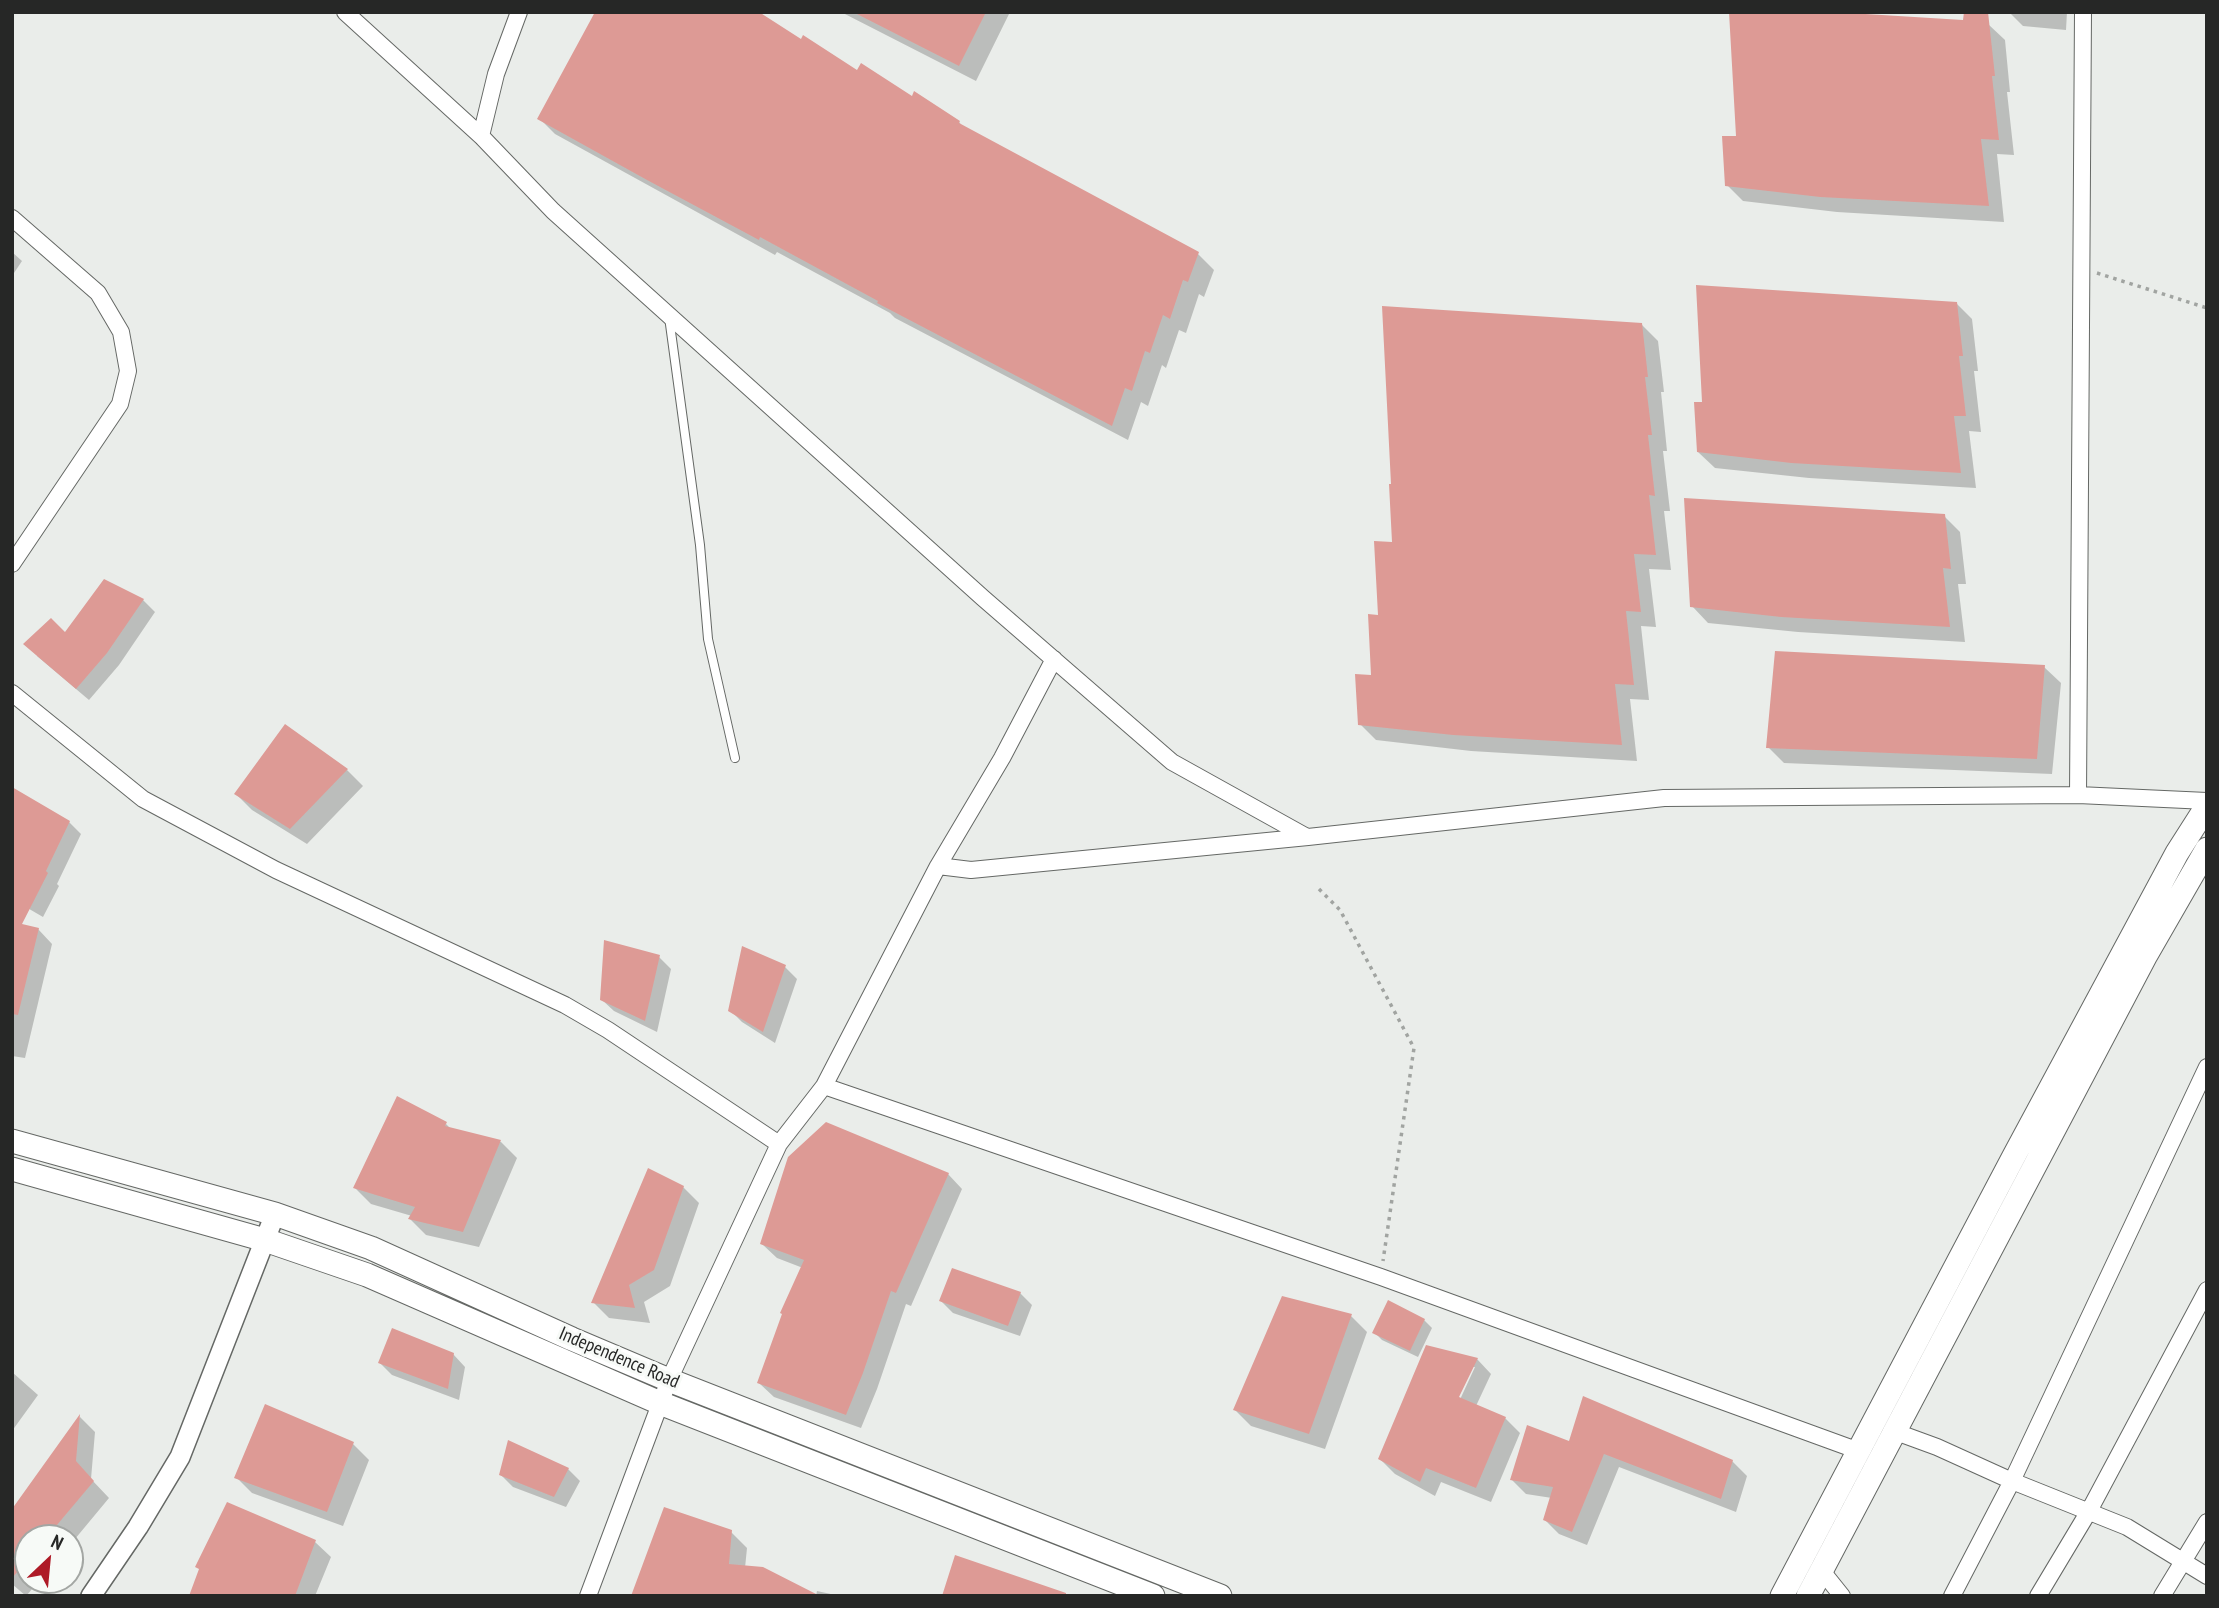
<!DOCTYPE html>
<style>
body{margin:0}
#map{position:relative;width:2219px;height:1608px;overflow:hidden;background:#eaedea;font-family:"PT Sans Narrow",sans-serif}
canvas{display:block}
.frame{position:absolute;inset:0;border:14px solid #262726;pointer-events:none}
.north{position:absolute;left:14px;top:1524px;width:70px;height:70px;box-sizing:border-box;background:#f7faf7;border:2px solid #a3a6a3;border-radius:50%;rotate:26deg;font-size:19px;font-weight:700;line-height:28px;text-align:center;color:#262726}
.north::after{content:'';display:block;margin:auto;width:24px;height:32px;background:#ae1a27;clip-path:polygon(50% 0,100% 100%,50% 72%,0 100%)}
</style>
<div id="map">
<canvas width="2219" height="1608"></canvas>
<div class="frame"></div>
<div class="north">N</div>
</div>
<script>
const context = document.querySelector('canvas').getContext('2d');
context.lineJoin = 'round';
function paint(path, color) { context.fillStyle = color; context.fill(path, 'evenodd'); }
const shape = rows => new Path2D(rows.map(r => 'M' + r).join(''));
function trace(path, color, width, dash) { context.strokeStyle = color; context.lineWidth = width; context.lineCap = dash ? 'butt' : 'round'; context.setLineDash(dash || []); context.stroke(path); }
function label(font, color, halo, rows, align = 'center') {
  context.font = font + ' "PT Sans Narrow",sans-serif'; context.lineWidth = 6; context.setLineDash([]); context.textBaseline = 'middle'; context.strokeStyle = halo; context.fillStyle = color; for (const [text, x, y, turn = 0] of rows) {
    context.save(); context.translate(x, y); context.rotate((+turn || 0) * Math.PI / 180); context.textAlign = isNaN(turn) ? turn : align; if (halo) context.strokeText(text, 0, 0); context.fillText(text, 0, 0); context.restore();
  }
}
const shadow = shape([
 [841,12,1010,12,976,81],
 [2009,12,2067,12,2066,30,2023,26],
 [1988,24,2005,40,2010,92,2007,92,2014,155,1997,154,2004,222,1837,212,1743,201,1727,185,1738,138],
 [801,42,959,122,963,127,1198,254,1214,270,1204,297,1199,294,1186,333,1179,330,1166,368,1162,365,1148,406,1141,402,1128,440,895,318,890,313,777,252,775,255,555,134,539,118],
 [12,252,22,261,12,276],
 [1956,303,1972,319,1978,371,1974,371,1981,432,1969,431,1976,488,1809,478,1715,468,1698,452,1704,404],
 [1641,324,1658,341,1664,392,1661,392,1667,451,1663,451,1670,511,1664,511,1671,570,1649,569,1656,627,1641,626,1649,700,1630,699,1637,761,1471,751,1376,740,1360,724,1373,677,1380,617,1394,544],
 [1944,516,1960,532,1966,584,1958,584,1965,642,1798,632,1708,623,1692,606],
 [105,581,143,600,155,612,119,665,89,700,37,656,66,635],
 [2044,667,2061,683,2052,774,1784,763,1768,747],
 [347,770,363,786,307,844,252,810,236,794],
 [69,822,81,834,57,884,59,886,43,917,12,899],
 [12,923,38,929,52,944,25,1058,12,1056],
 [659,957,671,969,657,1032,614,1011,601,999],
 [785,967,797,979,775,1043,742,1022,730,1010],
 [446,1124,451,1129,501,1142,517,1158,479,1247,426,1235,410,1219,412,1216,371,1204,355,1188],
 [948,1174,962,1189,911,1306,906,1304,877,1389,861,1428,774,1397,759,1383,803,1268,777,1258,762,1244],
 [683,1187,699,1203,670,1286,644,1302,650,1323,609,1318,593,1302],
 [1020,1293,1032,1305,1020,1336,953,1313,941,1301],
 [1283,1298,1351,1316,1367,1332,1325,1449,1251,1426,1235,1410],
 [1424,1320,1432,1328,1418,1357,1382,1340,1374,1332],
 [453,1354,465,1367,459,1400,392,1375,380,1363],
 [1477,1359,1491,1374,1476,1406,1505,1418,1520,1433,1491,1502,1441,1482,1435,1496,1395,1474,1380,1459],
 [1471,1367,1475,1367,1457,1406,1454,1404],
 [12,1372,38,1395,12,1431],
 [80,1417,95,1432,91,1479,109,1498,70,1545,70,1538,28,1538,28,1580,40,1580,26,1596,12,1584,12,1512],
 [353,1444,369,1460,343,1526,252,1493,236,1477],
 [1570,1444,1732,1461,1747,1476,1736,1512,1619,1467,1587,1545,1559,1534,1545,1520,1552,1498,1526,1494,1512,1480],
 [568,1469,580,1481,566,1507,513,1487,501,1475],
 [731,1532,747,1548,745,1568,816,1596,817,1591,840,1596,632,1596],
 [315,1542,331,1557,315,1596,190,1596]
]);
const building = shape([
 [595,12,759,12,801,39,803,35,857,70,861,63,912,96,914,91,960,121,959,123,1199,252,1188,282,1183,280,1170,319,1163,315,1150,353,1145,351,1132,391,1125,388,1112,426,877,303,878,301,760,237,759,240,647,180,537,119],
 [853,12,986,12,959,66],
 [1729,12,1833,12,1963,20,1964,12,1988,12,1995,76,1992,76,1999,140,1981,139,1989,206,1820,197,1725,186,1722,136,1736,136],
 [1696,285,1957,302,1963,356,1959,356,1966,416,1954,416,1961,473,1791,463,1697,452,1694,402,1702,402],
 [1382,306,1642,323,1648,377,1645,377,1652,435,1648,435,1655,496,1649,495,1656,555,1634,554,1641,612,1626,611,1634,685,1615,684,1622,745,1453,735,1358,725,1355,674,1371,675,1368,614,1378,615,1374,541,1392,542,1389,484,1391,484],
 [1684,498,1945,514,1951,569,1943,568,1950,627,1781,617,1690,607],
 [104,579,144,599,107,653,76,689,23,644,51,618,65,632],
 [1775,651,2045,665,2037,759,1766,748],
 [285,724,348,769,290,829,234,794],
 [12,787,70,821,46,871,48,873,22,924,39,928,18,1015,12,1014],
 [604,940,660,955,645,1021,600,1000],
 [742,946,786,965,763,1032,728,1011],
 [397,1096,447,1122,445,1126,501,1140,463,1232,408,1219,415,1207,353,1188],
 [826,1122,949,1173,896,1293,891,1291,863,1373,846,1415,757,1383,782,1314,780,1313,804,1260,760,1244,788,1157],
 [648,1168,684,1186,654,1270,629,1285,635,1308,591,1303],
 [952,1268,1021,1292,1008,1326,939,1301],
 [1282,1296,1352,1314,1309,1434,1233,1410],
 [1388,1300,1425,1319,1410,1351,1372,1333],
 [392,1328,454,1353,448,1389,378,1363],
 [1426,1345,1478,1358,1459,1397,1506,1417,1476,1488,1426,1468,1420,1482,1378,1459],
 [1583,1396,1733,1460,1721,1499,1604,1454,1572,1532,1543,1520,1553,1487,1510,1480,1527,1425,1569,1441],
 [265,1404,354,1442,327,1512,234,1478],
 [80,1414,76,1461,94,1481,46,1538,28,1538,28,1560,12,1578,12,1509],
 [508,1440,569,1468,554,1497,499,1475],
 [227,1502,316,1540,295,1596,189,1596,199,1569,195,1567],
 [664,1507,732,1530,729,1564,763,1567,820,1596,631,1596],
 [955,1555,1066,1593,1066,1596,942,1596]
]);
const path = shape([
 [2097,273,2207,308],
 [1319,889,1340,910,1414,1048,1383,1261]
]);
const service = shape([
 [669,317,700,545,708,639,735,758]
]);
const minor = shape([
 [345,12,481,136,553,211,983,598,1172,762,1307,837],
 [481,136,496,74,519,12],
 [12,218,98,293,121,332,128,371,120,404,12,564],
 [12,693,143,799,276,870,565,1005,608,1030,779,1144],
 [2078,795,2083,12],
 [938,866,1002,758,1054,659],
 [824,1086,1381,1277,1859,1451],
 [1896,1432,1937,1447,2012,1481,2127,1527,2207,1576],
 [1822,1571,1842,1596],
 [588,1596,669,1380,779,1144,824,1086,938,866,971,870,1308,837,1664,798,2078,795,2207,801],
 [1952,1596,2012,1481,2207,1067],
 [2038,1596,2089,1511,2207,1290],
 [2162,1596,2207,1522]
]);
const tertiary = shape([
 [91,1596,138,1527,180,1457,275,1214]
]);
const secondary = shape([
 [12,1141,275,1214,371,1248,572,1339,669,1380,1220,1596],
 [12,1169,265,1240,367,1275,660,1403,1153,1596],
 [1782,1596,2014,1156,2177,853,2207,806],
 [1808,1596,2146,955,2207,849]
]);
const streetNames = [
 ["Independence Road",619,1358,23]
];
paint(shadow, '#0003');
paint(building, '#dd9a95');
trace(service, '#656865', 10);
trace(minor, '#656865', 18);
trace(tertiary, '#656865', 22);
trace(secondary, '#656865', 25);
trace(path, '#a1a4a1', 3.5, [3.5, 5]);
trace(service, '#fff', 8);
trace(minor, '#fff', 16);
trace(tertiary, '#fff', 19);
trace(secondary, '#fff', 23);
label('19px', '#262726', '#f7faf7', streetNames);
</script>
